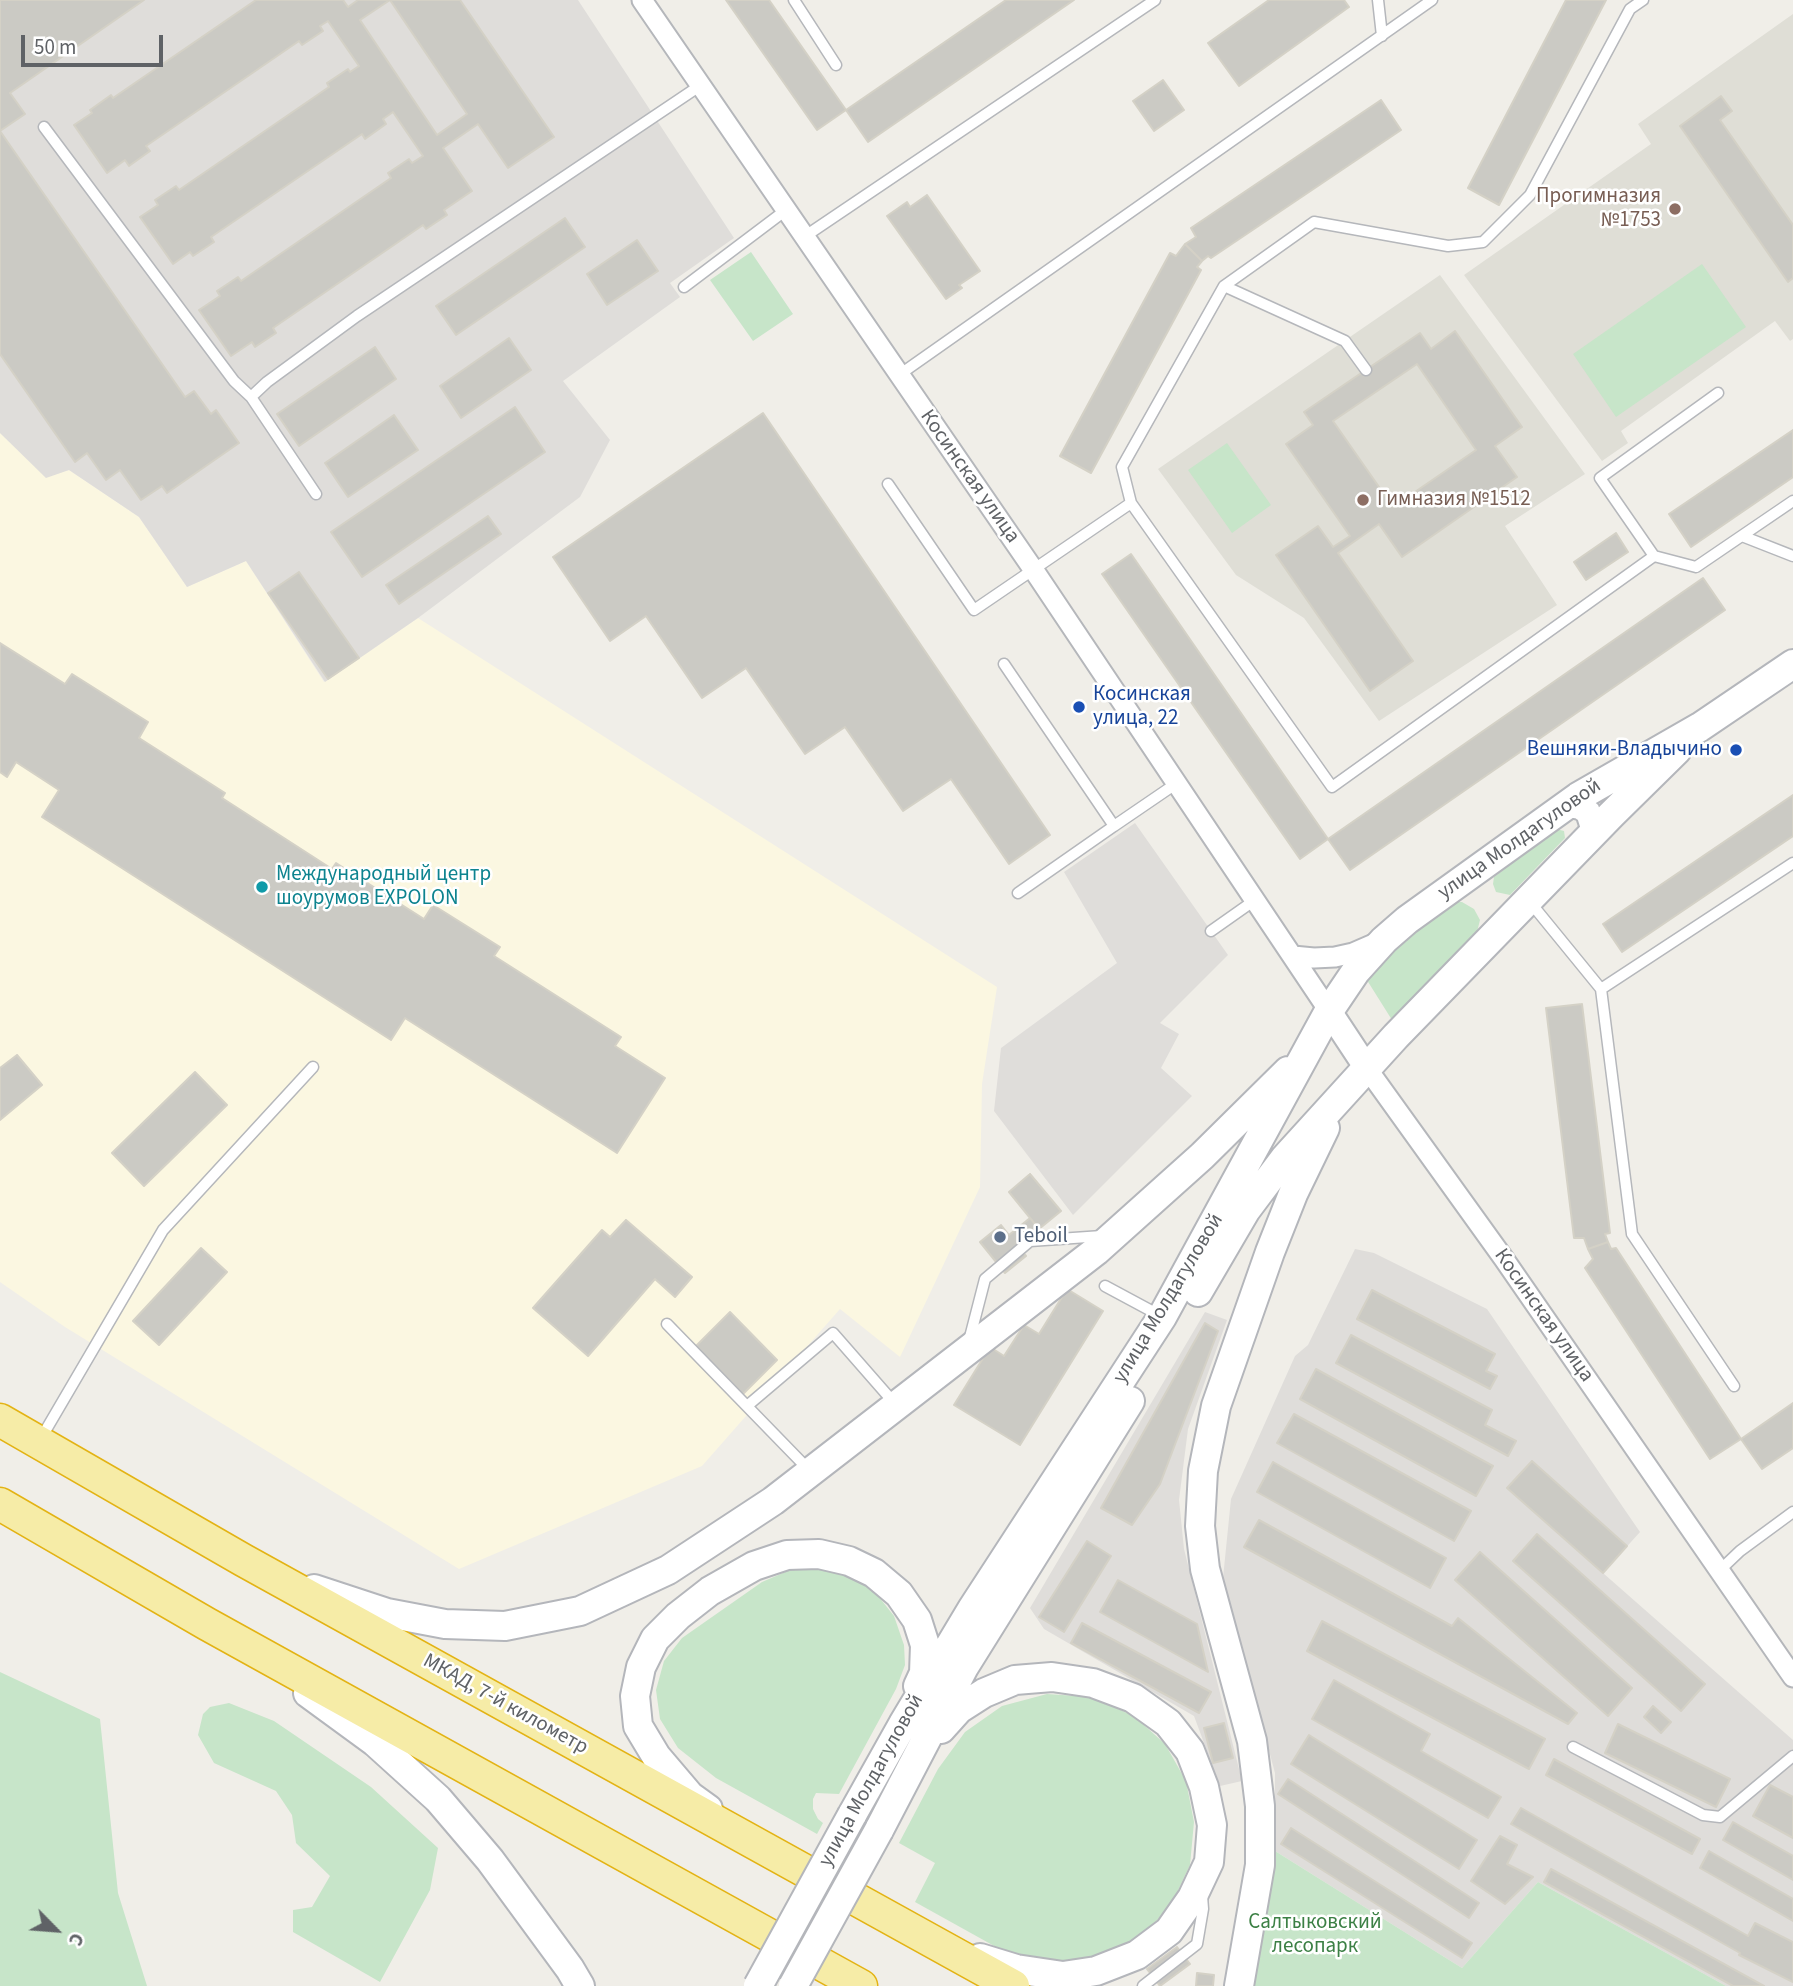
<!DOCTYPE html>
<meta charset="utf-8">
<style>
body{margin:0}
#map{position:relative;width:1793px;height:1986px;overflow:hidden;background:#f0eee8;font-family:"Source Sans 3",sans-serif}
canvas{display:block}
.north{position:absolute;left:21px;top:1895px;width:70px;height:70px;-webkit-text-stroke:5px #fff;paint-order:stroke;rotate:115deg;font-size:19px;font-weight:700;line-height:28px;text-align:center;color:#5f6266}
.north::after{content:'';display:block;margin:auto;width:24px;height:32px;background:#5f6266;clip-path:polygon(50% 0,100% 100%,50% 72%,0 100%)}
.scale{position:absolute;left:21px;top:35px;width:142px;height:32px;box-sizing:border-box;border:4px solid #5f6266;border-top:0;padding-left:9px;font-size:21px;line-height:24px;white-space:nowrap;color:#5f6266;-webkit-text-stroke:5px #fff;paint-order:stroke}
</style>
<div id="map">
<canvas width="1793" height="1986"></canvas>
<div class="north">С</div>
<div class="scale">50 m</div>
</div>
<script>
const context = document.querySelector('canvas').getContext('2d');
context.lineJoin = 'round';
function paint(path, color) { context.fillStyle = color; context.fill(path, 'evenodd'); }
const shape = rows => new Path2D(rows.map(r => 'M' + r).join(''));
function trace(path, color, width, dash) { context.strokeStyle = color; context.lineWidth = width; context.lineCap = dash ? 'butt' : 'round'; context.setLineDash(dash || []); context.stroke(path); }
function label(font, color, halo, rows, align = 'center') {
  context.font = font + ' "Source Sans 3",sans-serif'; context.lineWidth = 5; context.setLineDash([]); context.textBaseline = 'middle'; context.strokeStyle = halo; context.fillStyle = color; for (const [text, x, y, turn = 0] of rows) {
    context.save(); context.translate(x, y); context.rotate((+turn || 0) * Math.PI / 180); context.textAlign = isNaN(turn) ? turn : align; if (halo) context.strokeText(text, 0, 0); context.fillText(text, 0, 0); context.restore();
  }
}
const commercial = shape([
 [0,433,46,477,69,470,139,517,187,587,246,561,324,682,418,618,997,987,982,1084,980,1187,900,1357,840,1309,702,1466,459,1569,65,1327,0,1282]
]);
const industrial = shape([
 [0,0,578,0,734,238,670,283,680,297,563,381,610,440,580,497,418,618,325,682,246,561,187,587,139,517,69,470,46,478,0,433],
 [1135,823,1228,955,1160,1023,1179,1034,1161,1068,1192,1096,1073,1215,994,1111,1001,1048,1117,963,1064,872],
 [1355,1249,1374,1253,1487,1309,1640,1532,1603,1573,1793,1740,1793,1986,1726,1986,1538,1882,1462,1968,1275,1851,1275,1773,1223,1578,1231,1499,1295,1356,1308,1345],
 [1205,1312,1227,1320,1188,1429,1179,1500,1184,1549,1242,1781,1220,1786,1194,1716,1044,1629,1030,1608]
]);
const education = shape([
 [1793,14,1793,339,1790,341,1775,321,1621,431,1628,443,1602,461,1464,275,1651,144,1638,124],
 [1440,275,1585,474,1505,526,1557,605,1379,721,1304,618,1236,575,1158,469]
]);
const green = shape([
 [751,252,793,314,753,341,710,280],
 [1702,264,1746,327,1616,417,1573,354],
 [1227,443,1271,505,1232,533,1188,470],
 [1556,829,1564,831,1565,838,1510,895,1496,892,1493,884,1494,877],
 [1455,902,1462,902,1474,909,1480,920,1477,932,1392,1020,1365,977,1448,905],
 [820,1568,850,1575,875,1592,894,1616,904,1645,905,1665,896,1689,839,1794,816,1793,813,1799,813,1809,818,1819,823,1823,817,1834,716,1778,678,1748,660,1719,656,1690,664,1661,682,1638,762,1582,790,1570],
 [0,1672,100,1719,118,1893,147,1986,0,1986],
 [1047,1694,1092,1697,1134,1716,1165,1744,1186,1781,1194,1822,1190,1865,1172,1903,1144,1935,1104,1957,1059,1965,1014,1957,915,1902,935,1863,899,1843,938,1769,965,1732,1002,1706],
 [229,1703,274,1721,371,1787,438,1848,430,1890,380,1982,293,1932,293,1910,312,1907,330,1876,296,1843,292,1815,276,1791,214,1763,198,1735,203,1714,210,1707],
 [1275,1851,1462,1968,1538,1882,1726,1986,1254,1986]
]);
const building = shape([
 [0,0,144,0,10,93,25,114,0,131,185,397,194,391,211,414,216,410,239,443,167,493,162,486,141,500,120,470,106,480,87,453,75,462,0,354,0,0],
 [256,0,343,0,348,7,358,0,390,0,360,20,437,135,467,114,390,0,460,0,554,137,508,168,478,124,443,148,472,191,444,210,447,215,426,229,423,225,273,328,276,333,255,347,252,342,231,356,199,310,220,296,217,291,238,277,241,281,391,178,388,173,409,159,412,163,423,156,393,112,383,119,386,124,365,139,362,134,211,237,214,242,193,256,190,252,173,264,140,217,158,205,155,200,176,186,179,190,329,87,327,83,348,69,350,72,359,66,328,21,320,26,323,31,302,45,299,41,146,146,150,151,129,166,125,160,107,173,74,125,92,113,90,110,111,95,113,98,256,0],
 [726,0,769,0,846,110,817,130,726,0],
 [1006,0,1074,0,868,142,846,110,1006,0],
 [1269,0,1344,0,1349,7,1239,86,1208,43,1269,0],
 [1566,0,1606,0,1499,205,1468,188,1566,0],
 [1163,80,1184,110,1154,131,1133,101,1163,80],
 [1721,96,1732,111,1720,120,1793,225,1793,278,1788,282,1680,126,1721,96],
 [1381,100,1401,130,1211,258,1208,256,1202,261,1185,244,1196,237,1191,228,1381,100],
 [927,195,980,271,959,285,962,288,946,299,887,216,907,202,910,207,927,195],
 [565,218,585,247,456,335,436,306,565,218],
 [637,240,658,271,607,305,587,274,637,240],
 [1185,244,1202,261,1197,267,1201,270,1091,473,1060,456,1170,253,1176,256,1185,244],
 [1455,331,1522,427,1495,446,1517,477,1402,557,1379,524,1338,553,1413,661,1370,691,1276,555,1318,526,1333,547,1350,536,1286,444,1313,425,1304,412,1420,333,1431,349,1455,331],
 [1417,364,1476,450,1393,507,1333,421,1417,364],
 [509,338,531,370,461,418,440,386,509,338],
 [375,347,396,379,299,446,277,414,375,347],
 [515,407,545,452,362,577,331,532,515,407],
 [763,413,1050,835,1009,864,951,779,903,811,845,727,805,754,746,668,702,698,646,616,610,641,553,557,763,413],
 [394,415,418,450,348,497,325,463,394,415],
 [1793,430,1793,477,1691,547,1669,514,1793,430],
 [488,516,501,534,399,604,386,585,488,516],
 [1616,533,1628,552,1586,580,1574,562,1616,533],
 [1131,554,1328,839,1300,859,1102,574,1131,554],
 [299,572,359,658,328,679,268,593,299,572],
 [1703,578,1725,610,1350,870,1328,839,1703,578],
 [0,643,65,684,72,674,148,722,139,738,225,793,222,798,332,869,336,863,424,919,433,905,500,947,494,956,621,1037,615,1046,665,1078,617,1153,405,1018,391,1040,42,817,59,790,16,762,7,777,0,772,0,643],
 [1793,795,1793,836,1622,952,1603,924,1793,795],
 [1582,1004,1610,1233,1605,1234,1608,1242,1588,1249,1584,1238,1574,1238,1546,1008,1582,1004],
 [17,1055,42,1085,0,1120,0,1068,17,1055],
 [195,1072,227,1105,144,1186,112,1153,195,1072],
 [1030,1174,1061,1211,1039,1229,1009,1192,1030,1174],
 [1030,1218,1038,1228,1017,1245,1026,1256,1005,1273,980,1242,1001,1225,1009,1235,1030,1218],
 [626,1220,692,1277,675,1297,655,1279,588,1356,533,1308,602,1230,610,1237,626,1220],
 [1608,1242,1611,1249,1616,1248,1741,1439,1710,1459,1585,1268,1593,1259,1588,1249,1608,1242],
 [201,1248,227,1272,159,1345,133,1321,201,1248],
 [1067,1289,1103,1311,1020,1445,954,1405,990,1347,1004,1356,1024,1325,1039,1334,1067,1289],
 [1372,1290,1495,1354,1486,1371,1497,1376,1490,1389,1357,1319,1372,1290],
 [730,1312,777,1360,741,1396,694,1348,730,1312],
 [1205,1323,1218,1331,1160,1484,1132,1525,1101,1508,1205,1323],
 [1351,1335,1492,1410,1485,1425,1516,1441,1508,1456,1336,1363,1351,1335],
 [1316,1369,1493,1466,1476,1496,1300,1399,1316,1369],
 [1793,1403,1793,1448,1762,1469,1741,1439,1793,1403],
 [1294,1414,1471,1511,1454,1541,1277,1443,1294,1414],
 [1532,1461,1627,1546,1603,1573,1507,1488,1532,1461],
 [1273,1462,1446,1558,1430,1588,1257,1492,1273,1462],
 [1259,1520,1452,1626,1458,1618,1577,1713,1568,1724,1244,1547,1259,1520],
 [1537,1534,1705,1684,1681,1711,1513,1561,1537,1534],
 [1087,1541,1111,1556,1064,1632,1039,1617,1087,1541],
 [1480,1552,1632,1688,1608,1716,1455,1580,1480,1552],
 [1118,1580,1197,1624,1208,1672,1100,1612,1118,1580],
 [1322,1621,1545,1739,1529,1769,1307,1651,1322,1621],
 [1082,1623,1211,1692,1199,1713,1071,1643,1082,1623],
 [1334,1680,1430,1734,1421,1751,1501,1797,1488,1818,1312,1719,1334,1680],
 [1653,1706,1671,1722,1661,1733,1644,1717,1653,1706],
 [1224,1723,1233,1758,1213,1763,1204,1728,1224,1723],
 [1618,1724,1730,1779,1716,1807,1605,1753,1618,1724],
 [1309,1735,1477,1840,1459,1869,1291,1764,1309,1735],
 [1554,1759,1700,1839,1692,1854,1546,1775,1554,1759],
 [1288,1779,1479,1903,1469,1918,1278,1794,1288,1779],
 [1770,1785,1793,1797,1793,1838,1753,1816,1770,1785],
 [1521,1808,1748,1936,1755,1923,1793,1942,1793,1982,1739,1955,1740,1953,1511,1824,1521,1808],
 [1733,1822,1793,1856,1793,1880,1723,1840,1733,1822],
 [1291,1828,1472,1943,1462,1958,1281,1844,1291,1828],
 [1500,1836,1517,1845,1507,1864,1533,1877,1505,1904,1471,1881,1500,1836],
 [1709,1851,1793,1899,1793,1921,1700,1868,1709,1851],
 [1551,1869,1764,1986,1733,1986,1544,1882,1551,1869],
 [1177,1947,1190,1964,1160,1986,1147,1969,1177,1947],
 [1197,1973,1214,1975,1213,1986,1196,1986,1197,1973]
]);
const service = shape([
 [794,0,836,65],
 [1378,0,1382,36],
 [44,127,234,381,251,397,267,382,357,316,701,85],
 [804,237,1155,0],
 [1224,286,1345,341,1366,370],
 [684,287,786,210],
 [899,375,1432,0],
 [1718,393,1600,478,1654,556,1696,567,1793,501],
 [251,397,316,494],
 [888,484,974,610,1131,503,1332,787,1654,556],
 [1131,503,1122,467,1224,286,1314,222,1448,246,1483,242,1530,195,1630,9,1643,0],
 [1742,536,1793,556],
 [1004,664,1114,826,1177,783],
 [1018,893,1114,826],
 [1530,902,1601,989,1793,863],
 [1211,931,1255,900],
 [1601,989,1632,1234,1734,1386],
 [1105,1286,1159,1315],
 [667,1324,808,1469],
 [969,1341,985,1279,1030,1241,1102,1236],
 [747,1406,833,1333,896,1405],
 [40,1440,163,1230,313,1067],
 [1719,1571,1740,1551,1793,1512],
 [1573,1747,1703,1815,1720,1817,1793,1756],
 [1143,1986,1197,1944,1203,1909,1202,1896]
]);
const minor = shape([
 [642,0,1033,569,1329,1011],
 [1293,956,1314,958,1335,957,1353,953,1376,943],
 [1366,1067,1504,1259,1793,1677]
]);
const tertiary = shape([
 [1568,805,1580,807,1588,812,1593,828,1591,836],
 [1329,1011,1366,1067]
]);
const secondary = shape([
 [1198,1292,1246,1210,1285,1158,1396,1036,1611,815,1677,750],
 [314,1589,387,1613,445,1624,505,1626,580,1611,668,1570,773,1501,1096,1251,1202,1156,1288,1071],
 [308,1693,375,1742,438,1799,490,1860,570,1969,580,1986],
 [941,1729,959,1709,984,1693,1015,1680,1052,1677,1093,1683,1133,1698,1168,1723,1190,1751,1204,1787,1212,1825,1209,1862,1192,1898,1169,1931,1137,1955,1096,1971,1063,1976,1016,1969,980,1958],
 [708,1809,690,1796,656,1756,638,1726,635,1696,641,1667,655,1639,678,1616,710,1591,754,1566,787,1555,819,1554,849,1561,874,1573,899,1594,917,1620,925,1645,924,1673,918,1686],
 [852,1815,903,1724,972,1609,1162,1317,1329,1011,1356,971,1384,940,1407,920,1578,797,1700,727,1793,664],
 [879,1830,964,1667,1130,1401],
 [1239,1986,1260,1865,1260,1806,1252,1741,1205,1569,1200,1526,1203,1471,1216,1406,1270,1252,1293,1194,1325,1128]
]);
const trunk = shape([
 [0,1420,243,1560,1013,1986],
 [0,1504,207,1624,861,1986]
]);
const secondaryBridge = shape([
 [758,1986,852,1815],
 [793,1986,879,1830]
]);
const markers = [
 [1675,209,7,"#8d6e63"],
 [1363,500,7,"#8d6e63"],
 [1079,707,7,"#1a4fb4"],
 [1736,750,7,"#1a4fb4"],
 [262,887,7,"#0f9aa8"],
 [1000,1237,7,"#5c6f8a"]
];
const educationNames = [
 ["Прогимназия",1661,197],
 ["№1753",1661,221],
 ["Гимназия №1512",1377,500,"left"]
];
const streetNames = [
 ["Косинская улица",969,477,55],
 ["улица Молдагуловой",1520,840,-35],
 ["улица Молдагуловой",1169,1299,-59],
 ["Косинская улица",1543,1316,55],
 ["МКАД, 7-й километр",505,1705,29],
 ["улица Молдагуловой",872,1781,-61]
];
const transitNames = [
 ["Косинская",1093,695],
 ["улица, 22",1093,719],
 ["Вешняки-Владычино",1722,750,"right"]
];
const cultureNames = [
 ["Международный центр",276,875],
 ["шоурумов EXPOLON",276,899]
];
const serviceNames = [
 ["Teboil",1014,1237]
];
const parkNames = [
 ["Салтыковский",1315,1923],
 ["лесопарк",1315,1947]
];
paint(commercial, '#fbf7e1');
paint(industrial, '#dfddda');
paint(education, '#dfded6');
paint(green, '#c7e5c9');
paint(building, '#cbcac4');
trace(building, '#d4d1c6', 2);
trace(service, '#b5b7bb', 13);
trace(minor, '#b5b7bb', 23);
trace(tertiary, '#b5b7bb', 28);
trace(secondary, '#b4b6bb', 32);
trace(trunk, '#e3b314', 35);
trace(service, '#fff', 10);
trace(minor, '#fff', 19);
trace(tertiary, '#fff', 24);
trace(secondary, '#fff', 28);
trace(trunk, '#f6eca7', 32);
trace(secondaryBridge, '#b4b6bb', 32, []);
trace(secondaryBridge, '#fff', 28);
for (const [x, y, r, color] of markers) { const dot = new Path2D(); dot.arc(x, y, r, 0, 2 * Math.PI); context.fillStyle = color; context.fill(dot); trace(dot, '#fff', 2.5); }
label('21px', '#785e54', '#fff', educationNames, 'right');
label('21px', '#5f6266', '#fff', streetNames);
label('21px', '#164399', '#fff', transitNames, 'left');
label('21px', '#0d838f', '#fff', cultureNames, 'left');
label('21px', '#4e5e75', '#fff', serviceNames, 'left');
label('21px', '#3c8045', '#fff', parkNames);
</script>
